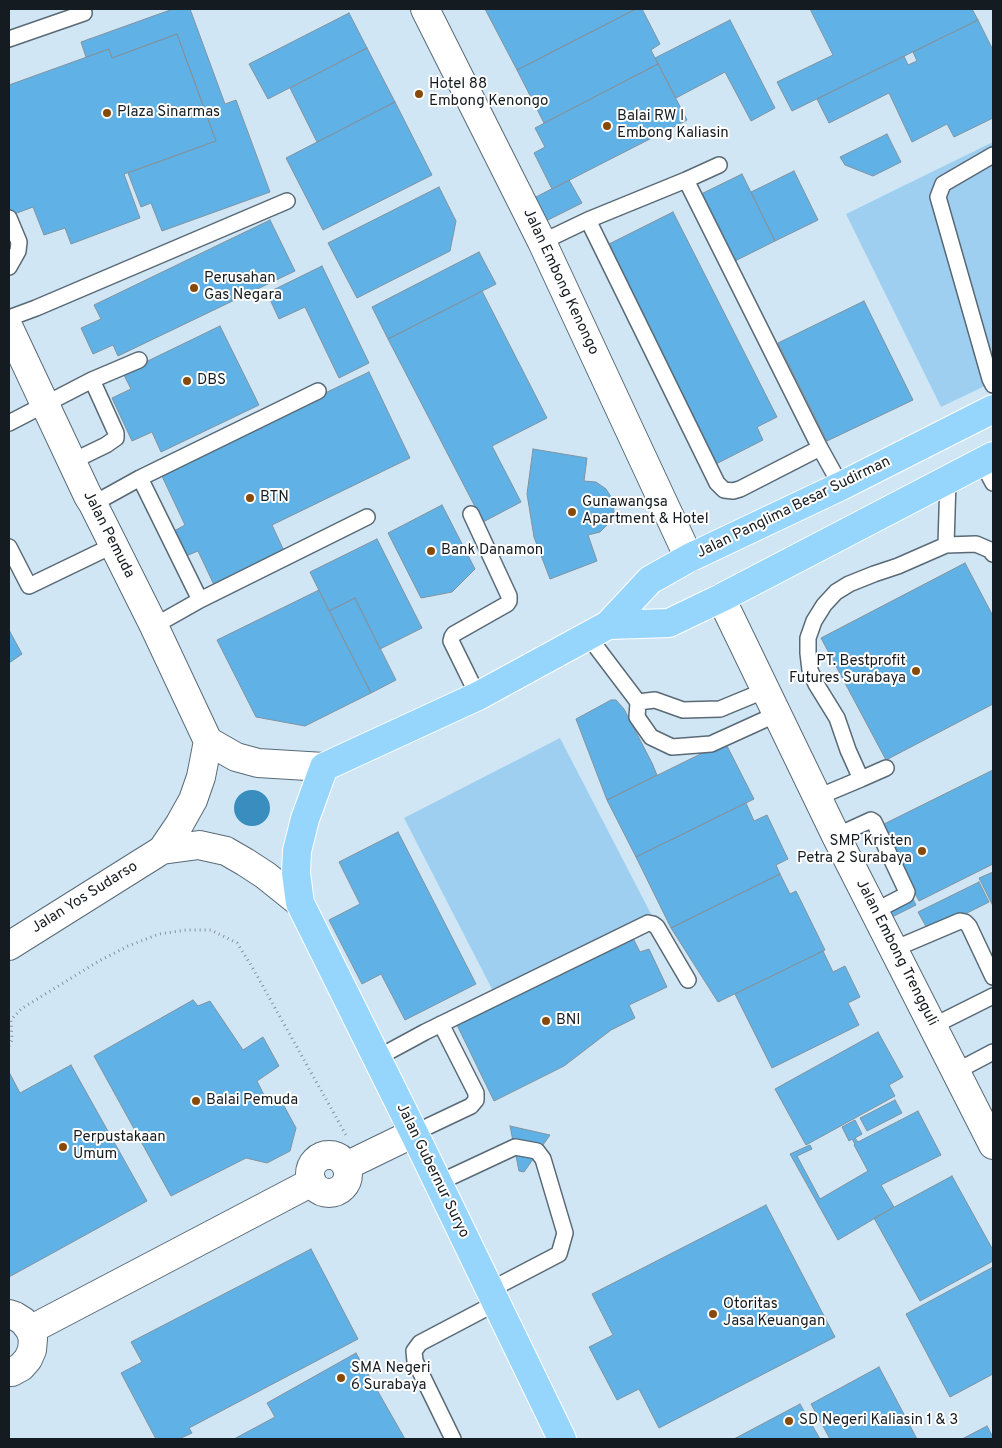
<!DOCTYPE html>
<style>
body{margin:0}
#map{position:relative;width:1002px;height:1448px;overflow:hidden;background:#d1e6f4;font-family:Overpass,sans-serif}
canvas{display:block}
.frame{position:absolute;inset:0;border:10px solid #151c21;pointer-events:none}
</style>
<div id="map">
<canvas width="1002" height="1448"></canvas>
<div class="frame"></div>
</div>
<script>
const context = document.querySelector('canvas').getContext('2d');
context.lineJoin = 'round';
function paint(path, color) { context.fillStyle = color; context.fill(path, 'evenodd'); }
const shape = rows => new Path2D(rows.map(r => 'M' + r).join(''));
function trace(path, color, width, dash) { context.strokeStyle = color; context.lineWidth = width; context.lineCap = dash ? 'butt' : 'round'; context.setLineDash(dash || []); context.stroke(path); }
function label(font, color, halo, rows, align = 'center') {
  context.font = font + ' Overpass,sans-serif'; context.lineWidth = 4; context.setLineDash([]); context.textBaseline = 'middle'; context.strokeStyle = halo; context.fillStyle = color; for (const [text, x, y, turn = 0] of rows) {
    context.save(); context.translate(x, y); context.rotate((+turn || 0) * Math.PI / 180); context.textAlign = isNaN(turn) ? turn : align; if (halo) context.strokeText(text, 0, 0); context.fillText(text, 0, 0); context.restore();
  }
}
const green = shape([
 [993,142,993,382,941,407,846,214],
 [560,738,651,914,494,993,404,818]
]);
const water = shape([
 '234 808a18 18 0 1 1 36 0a18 18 0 1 1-36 0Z'
]);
const building = shape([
 [173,9,190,9,225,104,236,100,270,192,162,231,151,203,141,207,128,173,216,141,177,34,112,58,109,49,86,57,81,42,173,9],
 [485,9,636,9,517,70,485,9],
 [636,9,642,9,660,44,651,50,658,64,544,123,517,70,636,9],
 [810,9,972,9,978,20,792,111,777,82,833,55,810,9],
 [349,13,367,48,268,99,249,64,349,13],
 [730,20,775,108,751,121,725,72,676,98,655,58,730,20],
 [978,20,993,50,993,118,954,137,947,124,912,142,889,93,829,123,817,99,904,56,908,65,917,61,913,52,978,20],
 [177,34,216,141,124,174,140,218,71,244,65,228,44,235,33,207,9,216,9,85,109,49,112,58,177,34],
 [367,48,395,102,317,142,290,88,367,48],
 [658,64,687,120,552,189,534,153,545,147,535,128,658,64],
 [395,102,432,175,323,230,286,158,395,102],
 [887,134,901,162,873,176,845,165,840,157,887,134],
 [794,171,818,220,775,241,751,192,794,171],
 [742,174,775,241,729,264,695,197,742,174],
 [569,180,582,203,544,222,532,199,569,180],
 [439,187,456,221,450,251,357,298,328,243,439,187],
 [673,212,777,417,757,427,763,440,714,465,603,247,673,212],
 [270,220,295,271,118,356,113,345,93,354,81,328,101,319,94,305,270,220],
 [479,252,496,284,388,339,372,307,479,252],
 [322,266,369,363,339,378,305,307,279,319,267,293,322,266],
 [482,291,547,418,492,446,521,502,483,522,388,339,482,291],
 [864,301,913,400,827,441,778,343,864,301],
 [220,326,259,405,161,452,152,432,132,441,112,398,131,389,123,373,220,326],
 [369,372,410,458,272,525,285,553,215,587,198,551,186,556,174,531,185,525,160,472,369,372],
 [533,449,587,458,584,481,596,482,606,489,613,500,614,512,609,523,600,532,588,535,597,561,550,579,534,537,527,494,533,449],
 [442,505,475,569,452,592,421,598,388,533,442,505],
 [377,539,422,628,380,649,355,598,329,611,310,572,377,539],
 [965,563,993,616,993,704,886,760,821,638,965,563],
 [319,590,371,693,305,726,256,717,217,640,319,590],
 [355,598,396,680,371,693,329,611,355,598],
 [9,630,22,654,9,663,9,630],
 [611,700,616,700,624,709,652,763,657,775,607,800,576,719,611,700],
 [725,742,754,799,636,857,607,800,725,742],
 [993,770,993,864,919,901,880,826,993,770],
 [746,803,754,821,767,815,788,859,776,865,780,874,671,928,636,857,746,803],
 [398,832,476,984,405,1020,381,974,362,984,329,920,360,904,339,862,398,832],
 [993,872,993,906,979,878,993,872],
 [780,874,790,894,796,891,825,950,718,1002,671,928,780,874],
 [979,882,989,902,929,932,918,912,979,882],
 [912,897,916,905,890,918,886,910,912,897],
 [633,938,640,952,649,949,667,987,629,1005,635,1018,611,1030,564,1066,494,1101,457,1025,633,938],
 [823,951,833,972,845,966,860,997,848,1003,859,1025,772,1068,735,994,823,951],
 [193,1000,198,1006,210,1001,243,1050,263,1037,279,1066,257,1081,265,1097,283,1104,296,1128,290,1151,267,1163,246,1158,171,1196,94,1056,193,1000],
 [878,1032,903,1077,889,1085,895,1096,806,1145,775,1089,878,1032],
 [71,1065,147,1201,9,1277,9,1072,20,1093,71,1065],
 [895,1100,902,1113,867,1131,860,1118,895,1100],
 [918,1111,941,1155,881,1185,894,1207,838,1240,790,1154,810,1145,812,1149,797,1156,820,1199,868,1171,854,1145,855,1144,852,1139,849,1141,842,1127,855,1120,862,1134,855,1138,858,1142,918,1111],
 [510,1126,550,1135,524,1172,519,1171,510,1126],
 [952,1176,993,1250,993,1261,920,1301,874,1218,952,1176],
 [766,1205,835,1337,659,1428,639,1389,617,1400,589,1347,613,1335,592,1294,766,1205],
 [311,1249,358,1339,189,1428,192,1433,179,1439,156,1439,121,1373,142,1362,131,1342,311,1249],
 [993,1267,993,1374,950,1397,906,1314,993,1267],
 [356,1353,405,1439,234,1439,275,1417,267,1403,356,1353],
 [879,1367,917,1439,830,1439,811,1404,879,1367],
 [800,1404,820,1439,734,1439,800,1404],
 [987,1426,993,1437,993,1439,962,1439,987,1426]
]);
const path = shape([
 [9,1046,12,1040,11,1020,21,1009,99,961,128,946,159,934,186,930,211,930,237,943,251,965,346,1135]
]);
const lane = shape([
 [9,39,84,13],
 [993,155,943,184,938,197,990,379,993,385],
 [686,180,820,448,841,486],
 [9,218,19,242,18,251,9,267],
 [588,220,717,483,724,490,733,491,740,489,820,448],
 [542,242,588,220,686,180,719,165],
 [9,318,36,308,287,201],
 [9,423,92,380,139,360],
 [73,461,106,445,116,438,116,433,92,380],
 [982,462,993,483],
 [140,478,200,600,154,626],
 [93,504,140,478,318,391],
 [471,514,509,596,509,601,507,604,454,634,452,637,451,641,478,696],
 [946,545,948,480],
 [9,547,29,586,114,545],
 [200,600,367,517],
 [588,636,638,702,637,717,651,737,672,747,711,744,777,714],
 [638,702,655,700,683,710,720,709,766,690],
 [861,779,886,768],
 [818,797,861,779,848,750,837,718,816,684,810,670,808,653,808,638,814,621,824,605,836,592,849,584,874,574,898,566,946,545,976,544,990,550,993,554],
 [836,836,871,820,874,822,907,892,906,895,875,911],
 [894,949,960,921,965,922,969,926,993,977],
 [933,1026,993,996],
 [377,1058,425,1032,648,923,653,924,657,927,688,980],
 [955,1072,993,1052],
 [414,1133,471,1106,476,1100,476,1093,441,1024],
 [438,1183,515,1147,537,1151,543,1159,565,1233,559,1254,490,1290],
 [453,1439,415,1361,414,1351,420,1343,496,1303]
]);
const street = shape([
 '310 1174a19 19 0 1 1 38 0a19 19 0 1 1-38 0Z',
 [346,1166,414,1133],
 [9,1314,15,1316,23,1321,30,1330,33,1339,32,1350,28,1359,21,1367,12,1372,9,1372],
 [30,1330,312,1182]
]);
const secondary = shape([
 [425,9,542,242,689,558],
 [9,328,88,496,93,504,154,626,208,741,236,757,258,763,324,767],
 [721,598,836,836,993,1145],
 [162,850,199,845,226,851,245,862,265,875,300,903],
 [9,946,162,850,179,825,193,800,201,777,208,741]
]);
const primary = shape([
 [608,625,669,623,721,598,993,456],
 [562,1439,414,1133,300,903,296,873,297,851,305,819,324,767,478,696,608,625,650,580,689,558,841,486,993,409]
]);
const markers = [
 [419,94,5,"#874a0a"],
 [107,113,5,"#874a0a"],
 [607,126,5,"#874a0a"],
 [194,288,5,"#874a0a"],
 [187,381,5,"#874a0a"],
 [250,498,5,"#874a0a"],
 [572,512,5,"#874a0a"],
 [431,551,5,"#874a0a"],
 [916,671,5,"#874a0a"],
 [922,851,5,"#874a0a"],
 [546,1021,5,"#874a0a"],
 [196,1101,5,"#874a0a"],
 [63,1147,5,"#874a0a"],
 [713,1314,5,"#874a0a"],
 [341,1378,5,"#874a0a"],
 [789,1421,5,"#874a0a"]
];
const poiNames = [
 ["Hotel 88",429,85],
 ["Embong Kenongo",429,102],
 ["Plaza Sinarmas",117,113],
 ["Balai RW I",617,117],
 ["Embong Kaliasin",617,134],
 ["Perusahan",204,279],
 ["Gas Negara",204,296],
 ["DBS",197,381],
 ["BTN",260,498],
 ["Gunawangsa",582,503],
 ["Apartment & Hotel",582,520],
 ["Bank Danamon",441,551],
 ["PT. Bestprofit",906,662,"right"],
 ["Futures Surabaya",906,679,"right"],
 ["SMP Kristen",912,842,"right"],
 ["Petra 2 Surabaya",912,859,"right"],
 ["BNI",556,1021],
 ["Balai Pemuda",206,1101],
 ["Perpustakaan",73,1138],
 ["Umum",73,1155],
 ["Otoritas",723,1305],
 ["Jasa Keuangan",723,1322],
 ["SMA Negeri",351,1369],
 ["6 Surabaya",351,1386],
 ["SD Negeri Kaliasin 1 & 3",799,1421]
];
const streetNames = [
 ["Jalan Embong Kenongo",560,282,65],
 ["Jalan Panglima Besar Sudirman",794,508,-26],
 ["Jalan Pemuda",108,535,63],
 ["Jalan Yos Sudarso",85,898,-32],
 ["Jalan Embong Trengguli",896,953,63],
 ["Jalan Gubernur Suryo",432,1171,64]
];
paint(green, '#9ecff1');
paint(water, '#398dbf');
paint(building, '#60b2e6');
trace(building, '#8093a0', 1);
trace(lane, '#596a76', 18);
trace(street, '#596a76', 30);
trace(secondary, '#596a76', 30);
trace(primary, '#fff', 30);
trace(path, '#84939d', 3, [1, 4]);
trace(lane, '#fff', 15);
trace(street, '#fff', 28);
trace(secondary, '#fff', 28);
trace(primary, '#97d6fc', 28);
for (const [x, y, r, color] of markers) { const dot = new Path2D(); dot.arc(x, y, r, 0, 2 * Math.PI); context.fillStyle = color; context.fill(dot); trace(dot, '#fff', 2); }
label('15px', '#151c21', '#fff', poiNames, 'left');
label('15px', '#151c21', '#fff', streetNames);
</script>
